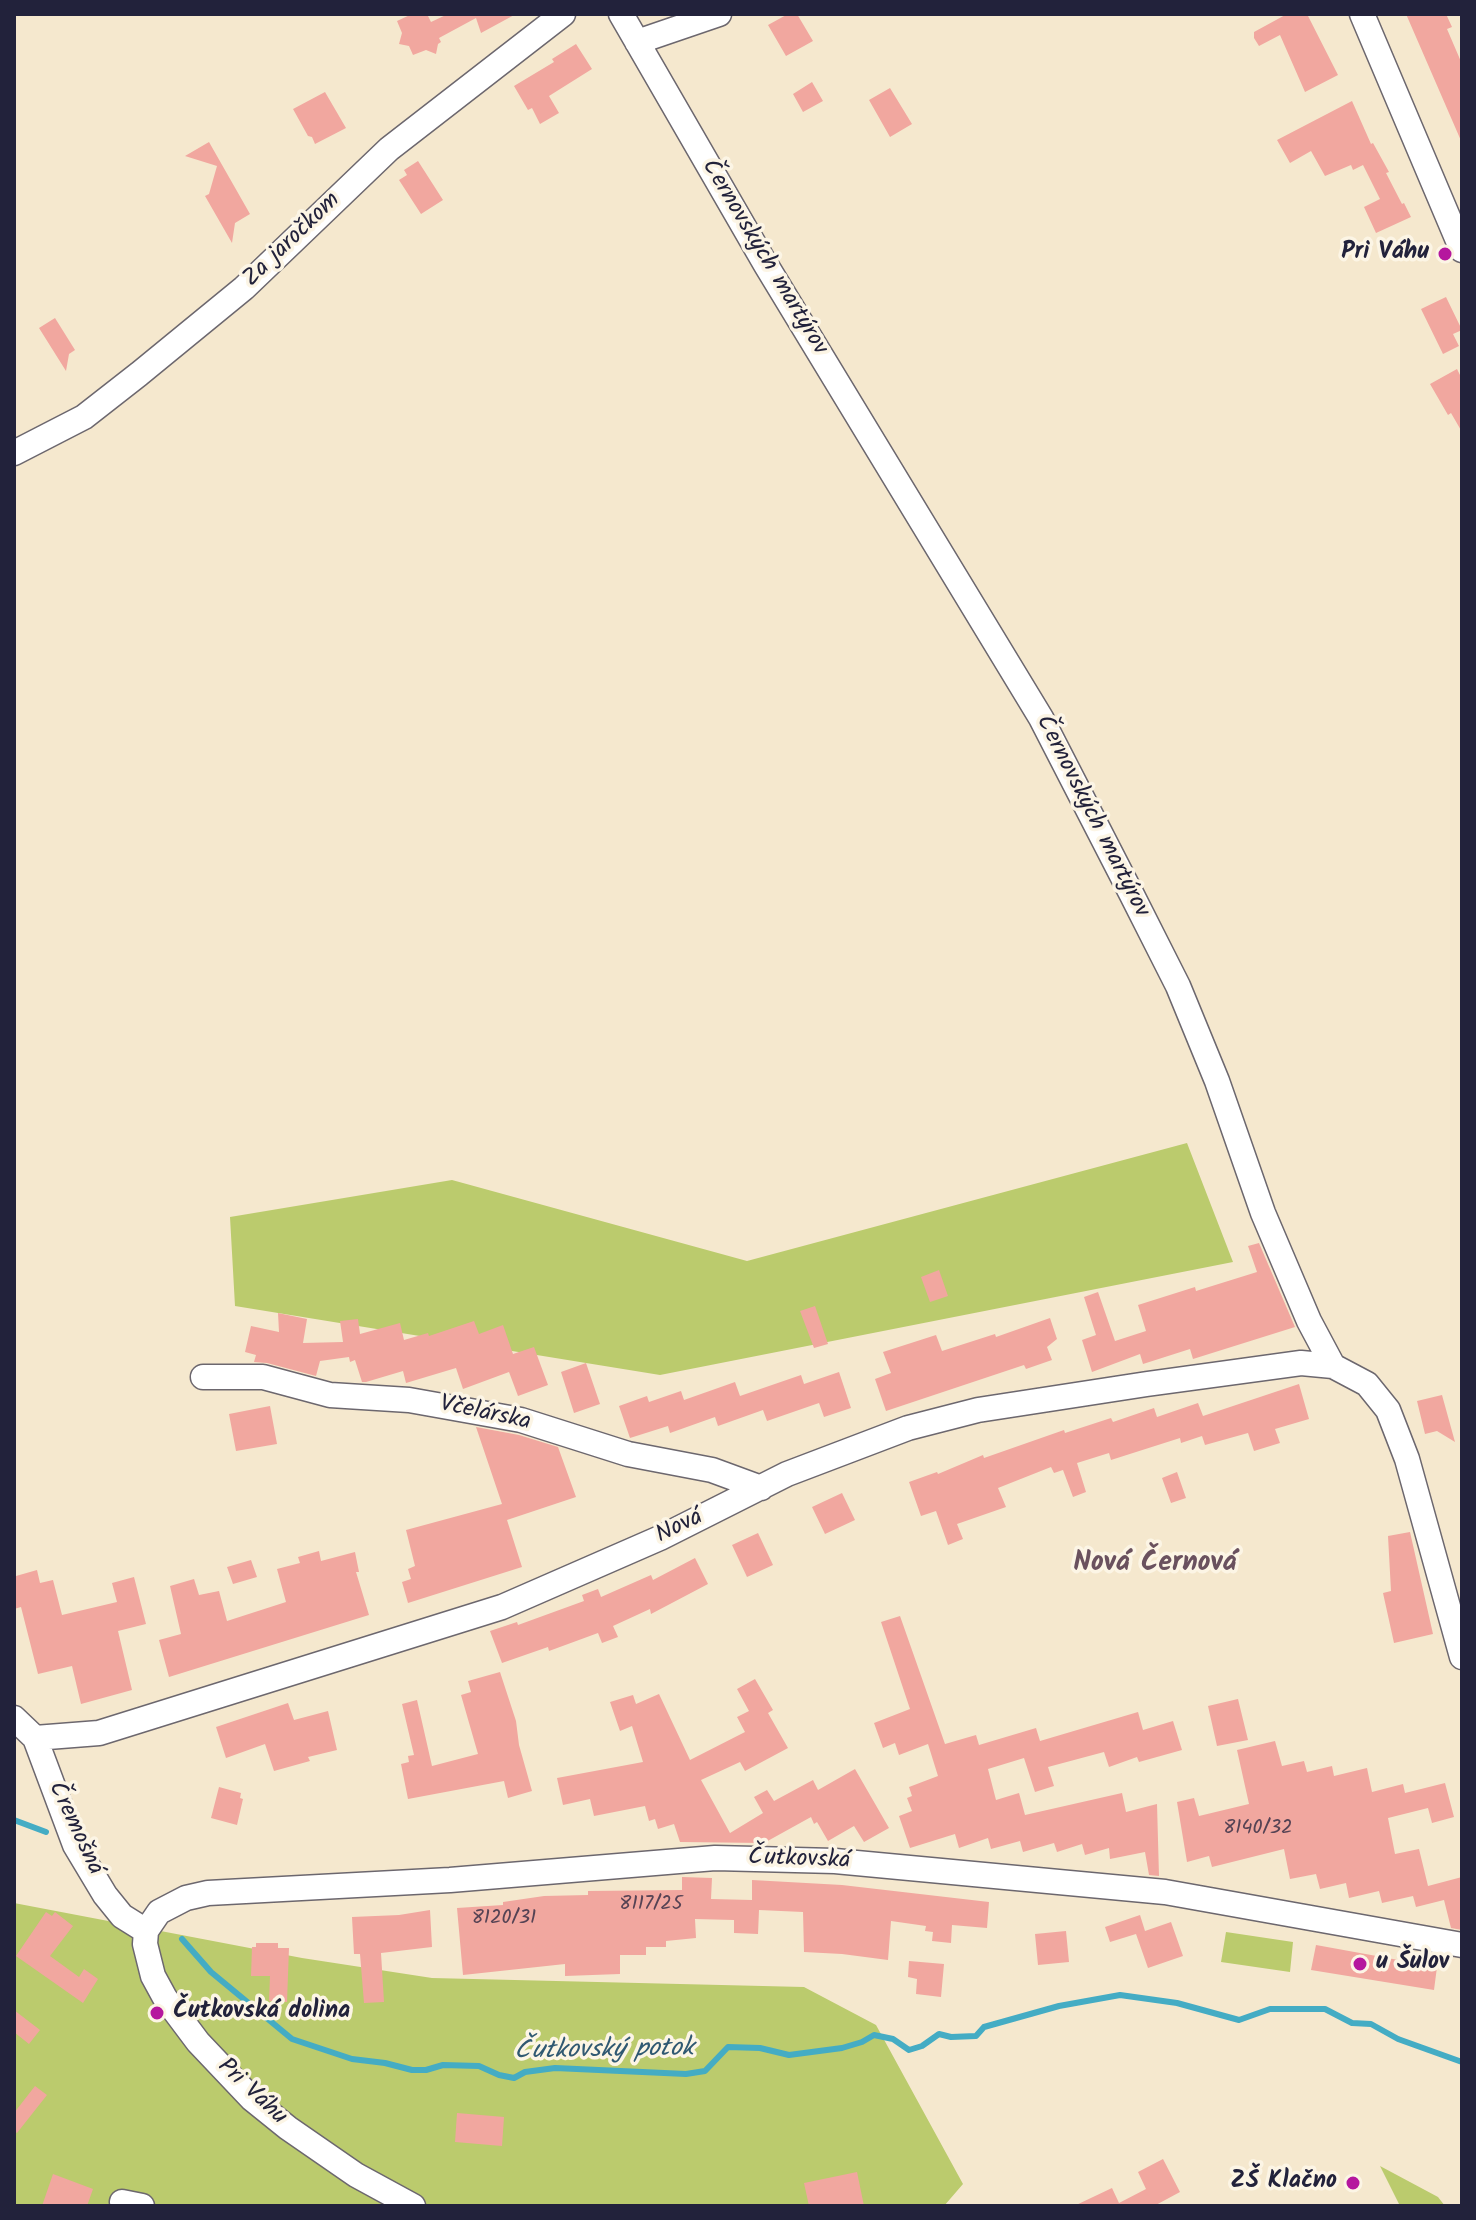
<!DOCTYPE html>
<meta charset="utf-8">
<style>
body{margin:0}
#map{position:relative;width:1476px;height:2220px;overflow:hidden;background:#f5e8ce;font-family:Kalam,sans-serif}
canvas{display:block}
.frame{position:absolute;inset:0;border:16px solid #22223b;pointer-events:none}
</style>
<div id="map">
<canvas width="1476" height="2220"></canvas>
<div class="frame"></div>
</div>
<script>
const context = document.querySelector('canvas').getContext('2d');
context.lineJoin = 'round';
function paint(path, color) { context.fillStyle = color; context.fill(path, 'evenodd'); }
const shape = rows => new Path2D(rows.map(r => 'M' + r).join(''));
function trace(path, color, width, dash) { context.strokeStyle = color; context.lineWidth = width; context.lineCap = dash ? 'butt' : 'round'; context.setLineDash(dash || []); context.stroke(path); }
function label(font, color, halo, rows, align = 'center') {
  context.font = font + ' Kalam,sans-serif'; context.lineWidth = 7; context.setLineDash([]); context.textBaseline = 'middle'; context.strokeStyle = halo; context.fillStyle = color; for (const [text, x, y, turn = 0] of rows) {
    context.save(); context.translate(x, y); context.rotate((+turn || 0) * Math.PI / 180); context.textAlign = isNaN(turn) ? turn : align; if (halo) context.strokeText(text, 0, 0); context.fillText(text, 0, 0); context.restore();
  }
}
const green = shape([
 [1187,1143,1233,1262,660,1375,235,1306,230,1217,452,1180,747,1261],
 [14,1903,302,1958,432,1978,804,1987,876,2025,963,2184,944,2206,14,2206],
 [1226,1932,1293,1942,1290,1972,1221,1962],
 [1380,2166,1438,2197,1445,2206,1400,2206]
]);
const stream = shape([
 [14,1820,46,1832],
 [182,1939,211,1972,292,2039,352,2059,385,2063,412,2070,426,2070,443,2065,479,2066,499,2075,514,2078,525,2072,555,2068,686,2074,705,2071,728,2047,760,2048,789,2055,842,2048,862,2042,874,2035,893,2039,909,2050,922,2046,939,2034,951,2037,976,2036,984,2027,1059,2006,1120,1995,1177,2003,1239,2020,1270,2009,1325,2009,1352,2023,1371,2024,1398,2039,1462,2062]
]);
const building = shape([
 [412,14,427,14,431,22,448,14,516,14,481,33,476,18,439,38,441,42,438,44,436,54,426,50,413,55,409,46,399,44,402,33,397,21],
 [788,14,797,14,813,41,786,56,768,25],
 [1287,14,1307,14,1338,75,1305,92,1280,35,1259,46,1254,38,1254,32],
 [1406,14,1446,14,1452,27,1447,29,1462,64,1462,143],
 [576,44,592,69,549,96,559,113,540,124,532,108,528,110,514,86,554,62,552,59],
 [812,82,823,101,803,112,793,94],
 [890,88,912,124,890,137,869,100],
 [325,92,346,128,315,144,312,137,308,136,293,109],
 [1352,101,1371,144,1373,143,1389,172,1386,173,1402,204,1404,203,1411,217,1376,233,1364,207,1380,199,1363,165,1353,170,1351,165,1325,176,1311,151,1290,163,1277,140],
 [209,142,250,214,235,223,232,243,205,196,209,194,217,166,185,156],
 [418,161,443,200,421,214,399,180,407,175,404,170],
 [1446,297,1462,330,1453,334,1459,346,1443,354,1421,309],
 [55,318,75,350,69,354,66,371,39,328],
 [1457,369,1462,379,1462,432,1451,413,1448,415,1430,384],
 [1259,1243,1295,1327,1193,1359,1190,1349,1143,1364,1140,1354,1092,1372,1082,1340,1096,1335,1084,1297,1098,1292,1115,1341,1146,1331,1138,1305,1195,1287,1196,1291,1257,1272,1248,1246],
 [939,1270,948,1296,930,1302,921,1277],
 [815,1306,828,1344,814,1348,800,1311],
 [278,1313,307,1319,303,1343,343,1342,340,1321,358,1319,360,1334,400,1323,404,1340,428,1333,429,1336,474,1321,479,1334,503,1325,513,1354,534,1347,548,1385,518,1396,509,1372,463,1389,456,1368,406,1383,403,1371,366,1382,362,1382,355,1360,350,1362,349,1357,320,1361,316,1376,267,1363,254,1362,256,1355,245,1352,251,1326,279,1332],
 [1050,1318,1057,1339,1047,1347,1052,1360,1026,1369,1024,1365,886,1411,875,1379,891,1373,883,1352,936,1335,942,1351,995,1334,996,1337],
 [586,1363,600,1404,574,1413,561,1372],
 [839,1372,851,1408,824,1417,819,1403,767,1421,763,1410,718,1426,715,1417,670,1433,668,1426,630,1438,619,1406,647,1396,649,1402,681,1391,684,1400,735,1382,740,1396,801,1375,804,1384],
 [1299,1384,1309,1419,1275,1429,1280,1443,1254,1451,1248,1433,1205,1445,1202,1436,1181,1443,1180,1438,1111,1460,1109,1453,1077,1463,1086,1492,1073,1497,1063,1470,1054,1473,1051,1467,998,1488,1006,1507,957,1524,963,1539,948,1545,936,1511,921,1516,909,1482,937,1472,938,1474,983,1455,984,1458,1064,1430,1065,1433,1111,1418,1113,1422,1154,1408,1157,1417,1198,1403,1203,1416],
 [1442,1395,1455,1442,1437,1431,1425,1434,1417,1401],
 [270,1406,277,1444,236,1451,229,1414],
 [476,1427,519,1435,558,1447,576,1497,507,1520,522,1567,408,1603,402,1582,411,1579,408,1569,415,1566,406,1530,502,1504],
 [1177,1472,1186,1498,1171,1503,1162,1478],
 [842,1493,855,1520,825,1534,812,1507],
 [1410,1532,1433,1634,1394,1643,1383,1593,1391,1591,1388,1536],
 [758,1533,773,1565,747,1577,732,1545],
 [319,1551,321,1561,355,1552,359,1572,356,1572,369,1615,169,1677,159,1640,181,1634,170,1586,194,1579,199,1595,219,1591,227,1621,286,1602,277,1569,300,1563,298,1557],
 [695,1558,708,1584,651,1614,650,1609,613,1626,618,1637,602,1643,598,1633,549,1651,548,1647,502,1663,490,1631,517,1622,518,1625,584,1601,582,1595,598,1589,601,1597,651,1575,653,1580],
 [251,1560,257,1577,233,1584,227,1567],
 [37,1570,40,1583,53,1580,62,1615,117,1602,112,1583,134,1577,146,1624,118,1631,132,1690,81,1704,72,1666,38,1674,21,1607,14,1609,16,1576],
 [900,1616,945,1744,976,1735,979,1745,1036,1728,1040,1741,1138,1712,1143,1730,1173,1721,1182,1750,1139,1762,1137,1757,1109,1767,1104,1752,1048,1767,1054,1786,1035,1792,1024,1758,988,1769,996,1800,1019,1793,1025,1815,1122,1793,1126,1812,1157,1804,1159,1876,1149,1875,1145,1852,1110,1859,1109,1848,1085,1855,1082,1844,1057,1852,1054,1843,1023,1852,1020,1841,991,1849,988,1838,959,1848,955,1834,910,1848,899,1816,912,1811,907,1798,912,1796,909,1787,938,1776,928,1744,899,1755,895,1743,883,1748,874,1723,910,1709,881,1622],
 [500,1672,516,1721,519,1745,532,1791,508,1798,504,1781,408,1799,401,1764,409,1762,408,1756,414,1755,402,1704,417,1700,432,1766,478,1754,461,1695,471,1692,468,1681],
 [755,1679,773,1710,768,1713,788,1748,745,1771,740,1762,701,1780,730,1833,763,1813,754,1797,767,1790,774,1801,813,1780,818,1790,855,1769,889,1828,864,1842,854,1826,828,1841,817,1822,814,1824,811,1817,764,1843,680,1842,674,1824,658,1829,655,1819,649,1821,645,1806,594,1816,590,1799,563,1805,557,1778,643,1762,632,1726,620,1731,610,1702,633,1695,636,1704,659,1694,690,1760,745,1732,737,1717,749,1711,737,1689],
 [1238,1699,1248,1740,1217,1746,1208,1706],
 [288,1703,294,1720,328,1711,337,1750,308,1757,310,1761,274,1771,265,1744,226,1758,216,1727],
 [1275,1741,1282,1766,1304,1761,1307,1772,1332,1766,1334,1776,1367,1768,1372,1792,1403,1784,1405,1793,1445,1783,1454,1817,1432,1823,1428,1808,1388,1818,1395,1854,1419,1849,1428,1886,1462,1877,1462,1930,1451,1928,1444,1900,1416,1907,1413,1896,1382,1903,1379,1891,1349,1898,1346,1883,1320,1889,1316,1874,1290,1879,1284,1849,1212,1867,1209,1856,1187,1862,1177,1802,1194,1798,1199,1816,1249,1804,1237,1750],
 [219,1787,241,1793,240,1798,243,1799,237,1825,211,1818],
 [682,1877,712,1878,711,1899,752,1900,752,1880,842,1885,989,1902,987,1928,952,1925,951,1943,932,1941,933,1932,925,1931,926,1926,891,1921,888,1960,842,1954,804,1952,803,1912,759,1910,758,1934,734,1933,734,1920,695,1919,696,1938,666,1941,666,1947,646,1947,646,1955,620,1955,620,1974,565,1976,565,1964,463,1975,457,1908,503,1905,503,1902,544,1896,588,1895,588,1891,682,1890],
 [430,1910,432,1947,381,1953,384,2002,364,2003,360,1954,354,1954,352,1917,399,1915],
 [46,1912,52,1916,55,1912,73,1926,50,1956,79,1977,84,1969,98,1979,83,2003,16,1956],
 [1140,1915,1145,1931,1171,1922,1183,1956,1148,1968,1136,1934,1110,1942,1105,1927],
 [1066,1931,1069,1962,1038,1965,1035,1934],
 [256,1943,278,1943,278,1948,289,1948,287,2002,269,2001,270,1976,251,1976,252,1947,256,1947],
 [1316,1945,1437,1967,1434,1990,1311,1970],
 [909,1961,944,1964,941,1997,916,1994,917,1979,908,1977],
 [14,2010,40,2030,29,2044,14,2032],
 [35,2086,47,2095,17,2133,14,2131,14,2113],
 [457,2113,504,2117,502,2146,455,2142],
 [1163,2159,1180,2192,1154,2206,1074,2206,1112,2188,1119,2203,1146,2189,1138,2172],
 [857,2172,864,2206,809,2206,804,2183],
 [53,2174,93,2189,87,2206,42,2206]
]);
const minor = shape([
 [621,14,766,265,1041,718,1132,895,1178,986,1217,1081,1263,1213,1309,1321,1333,1366,1367,1384,1388,1410,1407,1459,1462,1657],
 [1362,14,1462,250],
 [637,42,719,14],
 [14,453,84,417,139,374,244,288,389,149,563,14],
 [203,1377,263,1377,330,1395,409,1400,521,1420,628,1454,712,1470,761,1488],
 [14,1718,35,1738,75,1845,105,1895,122,1916,146,1931],
 [35,1738,99,1733,502,1607,660,1538,787,1474,908,1428,978,1410,1147,1384,1301,1363,1333,1366],
 [122,2202,142,2206],
 [413,2206,356,2175,288,2128,252,2099,198,2042,165,1998,153,1976,145,1944,146,1931,159,1912,186,1898,208,1893,450,1880,715,1858,835,1861,1165,1892,1462,1945]
]);
const markers = [
 [1445,254,8,"#b5179e"],
 [1360,1964,8,"#b5179e"],
 [157,2013,8,"#b5179e"],
 [1353,2183,8,"#b5179e"]
];
const numberNames = [
 ["8140/32",1258,1830],
 ["8117/25",651,1906],
 ["8120/31",504,1920]
];
const streetNames = [
 ["Za jaročkom",293,241,-44],
 ["Černovských martýrov",763,258,59],
 ["Černovských martýrov",1091,817,63],
 ["Včelárska",485,1415,12],
 ["Nová",680,1528,-26],
 ["Čremošná",74,1829,65],
 ["Čutkovská",799,1861,2],
 ["Pri Váhu",251,2093,43]
];
const poiNames = [
 ["Pri Váhu",1429,254],
 ["u Šulov",1376,1964,"left"],
 ["Čutkovská dolina",173,2013,"left"],
 ["ZŠ Klačno",1337,2183]
];
const waterNames = [
 ["Čutkovský potok",604,2052,-1]
];
const quarterNames = [
 ["Nová Černová",1155,1565]
];
paint(green, '#bbcb6d');
trace(stream, '#44acc4', 6);
paint(building, '#f1a79f');
trace(minor, '#6c676e', 27);
trace(minor, '#fff', 24);
for (const [x, y, r, color] of markers) { const dot = new Path2D(); dot.arc(x, y, r, 0, 2 * Math.PI); context.fillStyle = color; context.fill(dot); trace(dot, '#fcf5e5', 3); }
label('20px', '#564354', null, numberNames);
label('24px', '#22223b', '#fcf5e5', streetNames);
label('bold 24px', '#22223b', '#fcf5e5', poiNames, 'right');
label('italic 26px', '#305972', '#fcf5e5', waterNames);
label('bold 28px', '#6a515e', '#fcf5e5', quarterNames);
</script>
